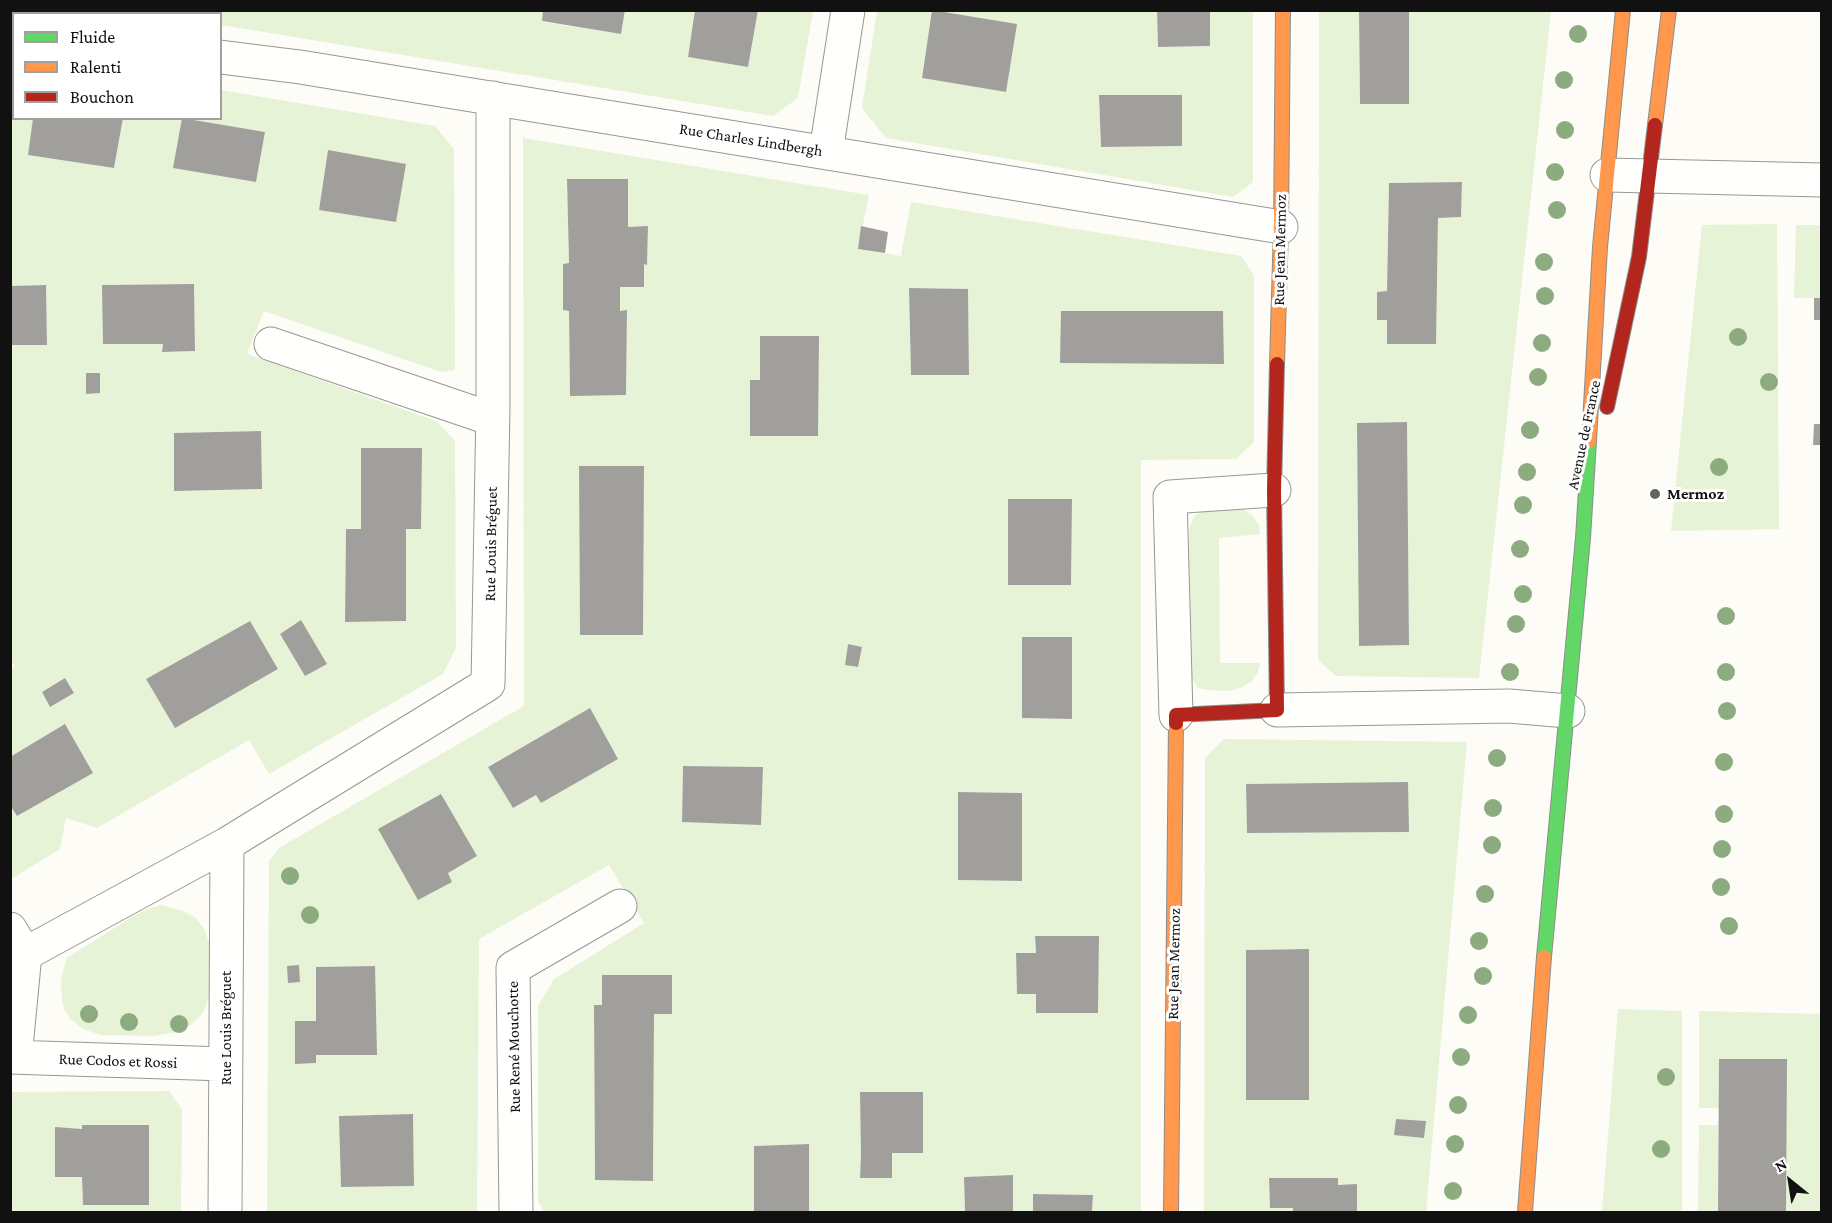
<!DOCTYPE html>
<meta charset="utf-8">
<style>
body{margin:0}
#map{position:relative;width:1832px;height:1223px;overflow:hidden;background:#fdfcf7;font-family:"Crimson Pro",serif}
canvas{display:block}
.frame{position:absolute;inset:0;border:12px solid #111;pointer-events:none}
.legend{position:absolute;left:12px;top:12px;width:210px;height:108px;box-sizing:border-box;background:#fff;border:2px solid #a0a0a0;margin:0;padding:8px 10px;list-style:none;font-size:18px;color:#111}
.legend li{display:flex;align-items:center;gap:12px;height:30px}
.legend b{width:30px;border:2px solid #a0a0a0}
.north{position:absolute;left:1760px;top:1151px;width:60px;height:60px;-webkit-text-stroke:4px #fff;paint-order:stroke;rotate:330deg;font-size:16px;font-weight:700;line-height:24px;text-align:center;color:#111}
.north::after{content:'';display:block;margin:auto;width:21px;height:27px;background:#111;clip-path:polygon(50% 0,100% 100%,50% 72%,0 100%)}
</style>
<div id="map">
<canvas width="1832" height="1223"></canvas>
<div class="frame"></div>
<ul class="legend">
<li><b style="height:8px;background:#63d668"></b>Fluide</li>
<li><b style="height:8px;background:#ff974d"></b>Ralenti</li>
<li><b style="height:8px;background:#b3261e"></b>Bouchon</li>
</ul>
<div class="north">N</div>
</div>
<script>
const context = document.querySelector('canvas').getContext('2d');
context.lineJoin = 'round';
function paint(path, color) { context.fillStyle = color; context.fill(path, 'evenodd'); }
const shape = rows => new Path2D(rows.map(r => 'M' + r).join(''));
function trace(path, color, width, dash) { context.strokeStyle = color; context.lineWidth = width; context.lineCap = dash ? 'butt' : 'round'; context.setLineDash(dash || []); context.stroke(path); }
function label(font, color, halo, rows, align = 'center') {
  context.font = font + ' "Crimson Pro",serif'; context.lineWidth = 6; context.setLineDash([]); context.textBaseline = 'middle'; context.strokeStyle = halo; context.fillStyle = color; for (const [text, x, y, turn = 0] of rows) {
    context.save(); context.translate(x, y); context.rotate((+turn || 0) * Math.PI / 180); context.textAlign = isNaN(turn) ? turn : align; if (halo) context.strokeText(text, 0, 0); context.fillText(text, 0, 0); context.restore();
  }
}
const green = shape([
 [473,10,543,10,542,22,621,34,625,11,695,11,688,57,748,67,758,11,813,11,798,98,773,116,221,25,220,14,153,14,134,11],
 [877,11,932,11,922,78,1006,92,1016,24,939,11,1157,11,1158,47,1210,46,1210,11,1253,11,1253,182,1233,197,886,138,862,108],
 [1182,95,1182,146,1101,147,1099,96],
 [1319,11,1359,11,1360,104,1409,104,1409,11,1551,11,1479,678,1336,676,1318,660],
 [1462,182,1461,217,1438,218,1436,344,1387,344,1387,320,1377,320,1377,292,1387,291,1389,183],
 [1407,422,1409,645,1360,646,1357,423],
 [10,48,14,49,14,118,33,119,28,155,114,168,123,119,182,119,173,168,256,182,265,132,188,119,220,118,221,90,435,126,454,149,455,370,441,372,264,311,247,354,436,421,455,441,456,648,443,674,269,774,249,740,97,828,66,818,60,849,11,879,11,805,17,816,92,773,11,757,10,669,15,666,10,659,11,345,47,345,46,285,11,286],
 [328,150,405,164,396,221,319,210],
 [194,284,195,351,162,352,163,344,103,285],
 [261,431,262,489,175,491,174,433],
 [361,448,421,448,421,529,406,529,406,621,345,622,346,530,361,529],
 [250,621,278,669,175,727,146,679],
 [280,634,326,664,305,676],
 [65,678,74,693,50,707,42,692],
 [523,138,869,195,858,249,901,256,911,202,1241,256,1254,275,1254,442,1236,459,1141,460,1141,1212,1092,1212,1093,1195,1033,1194,1033,1211,1013,1212,1013,1175,964,1177,965,1212,809,1212,809,1144,754,1146,754,1212,544,1212,538,1201,538,1006,554,979,644,923,609,865,479,939,477,1212,267,1212,269,861,279,848,524,706],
 [627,179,628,227,648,227,647,264,644,264,644,287,620,287,620,311,627,311,626,395,570,395,569,311,563,310,563,264,569,263,567,180],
 [909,288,968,289,969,375,911,375],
 [1061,311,1223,311,1224,363,1061,363],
 [760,336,819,336,817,436,750,436,750,380,760,380],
 [579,466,643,635,580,635],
 [1008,499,1072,499,1071,585,1008,585],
 [1072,637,1072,719,1022,718,1022,638],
 [848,644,862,647,858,667,845,665],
 [590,709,618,759,541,803,536,795,513,808,488,766],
 [683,766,763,767,761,824,682,822],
 [958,792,1022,793,1021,881,958,880],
 [441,794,476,856,448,873,452,882,418,899,379,829],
 [1035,936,1099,936,1098,1013,1036,1013,1036,994,1017,993,1016,954,1036,953],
 [375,966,316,1055,316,1063,295,1064,295,1021,316,1021,316,967],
 [602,975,672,975,672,1014,654,1014,653,1180,595,1180,594,1005,602,1005],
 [923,1093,923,1153,892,1153,892,1178,860,1178,861,1154],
 [413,1114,414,1186,341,1187,340,1116],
 [1777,224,1779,529,1671,531,1702,225],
 [1796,225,1821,225,1821,298,1794,298],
 [1238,506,1252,515,1259,525,1260,534,1219,538,1220,663,1260,663,1258,672,1252,681,1243,687,1228,691,1209,690,1198,688,1188,672,1189,529,1194,516,1206,509],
 [1224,739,1467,742,1426,1212,1357,1212,1357,1185,1338,1185,1337,1178,1269,1178,1270,1207,1293,1208,1293,1212,1204,1212,1205,758],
 [1408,783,1408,832,1247,833,1246,784],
 [1309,949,1309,1099,1246,1100,1246,950],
 [1396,1119,1425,1121,1395,1135],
 [162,905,180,910,195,917,204,929,209,942,211,966,211,992,203,1013,191,1025,177,1032,154,1036,101,1035,83,1029,70,1019,64,1009,62,1000,61,983,63,970,67,958,135,915,150,908],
 [1618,1009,1682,1011,1682,1212,1602,1212],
 [1699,1011,1821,1014,1821,1212,1786,1212,1786,1060,1719,1059,1719,1108,1699,1108],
 [169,1091,182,1109,181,1212,11,1212,10,1092],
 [82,1125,148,1125,149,1205,83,1205,82,1177,55,1177,55,1128,82,1129],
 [1699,1125,1718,1125,1718,1212,1698,1212]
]);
const building = shape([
 [543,10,625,10,621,34,542,21],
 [695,10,758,10,748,67,688,57],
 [932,10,1017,24,1006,92,922,78],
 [1157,10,1210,10,1210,46,1158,47],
 [1359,10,1409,10,1409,104,1360,104],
 [1099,95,1182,95,1182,146,1101,147],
 [33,118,123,118,114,168,28,155],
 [182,118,265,132,256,182,173,168],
 [328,150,406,164,396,222,319,210],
 [567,179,628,179,628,227,648,226,647,265,644,264,644,287,620,287,620,311,627,310,626,395,570,396,569,311,563,310,563,264,569,263],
 [1462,182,1461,217,1438,218,1436,344,1387,344,1387,320,1377,320,1377,292,1387,291,1389,183],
 [861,226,888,232,885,253,858,249],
 [194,284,195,351,162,352,163,344,103,344,102,285],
 [46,285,47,345,10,345,10,286],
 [909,288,968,289,969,375,911,375],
 [1814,298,1822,298,1822,320,1814,320],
 [1061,311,1223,311,1224,364,1060,363],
 [760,336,819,336,818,436,750,436,750,380,760,380],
 [86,373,100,373,100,393,86,394],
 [1407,422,1409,645,1359,646,1357,423],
 [1814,424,1822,424,1822,445,1813,445],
 [261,431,262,489,174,491,174,433],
 [361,448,422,448,421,529,406,529,406,621,345,622,346,529,361,529],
 [579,466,644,466,643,635,580,635],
 [1008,499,1072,499,1071,585,1008,585],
 [301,620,327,664,305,676,280,634],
 [250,621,278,669,175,728,146,679],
 [1022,637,1072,637,1072,719,1022,718],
 [848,644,862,647,858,667,845,665],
 [65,678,74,693,50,707,42,692],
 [590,708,618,759,541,803,536,795,513,808,488,767],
 [65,724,93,773,17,816,10,805,10,757],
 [683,766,763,767,761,825,682,822],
 [1408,782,1409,832,1247,833,1246,784],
 [958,792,1022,793,1022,881,958,880],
 [441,794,477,856,448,873,452,882,418,900,378,829],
 [1035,936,1099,936,1098,1013,1036,1013,1036,994,1017,994,1016,953,1036,953],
 [1309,949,1309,1100,1246,1100,1246,950],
 [299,965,300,982,288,983,287,966],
 [375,966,377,1055,316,1055,316,1063,295,1064,295,1021,316,1021,316,967],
 [602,975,672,975,672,1014,654,1014,653,1181,595,1180,594,1005,602,1005],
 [1719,1059,1787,1059,1786,1212,1718,1212],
 [860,1092,923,1092,923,1153,892,1153,892,1178,860,1178,861,1154],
 [413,1114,414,1186,341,1187,339,1116],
 [1396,1119,1426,1121,1424,1138,1394,1135],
 [82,1125,149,1125,149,1205,83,1205,82,1177,55,1177,55,1127,82,1129],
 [809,1144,809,1212,754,1212,754,1146],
 [1013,1175,1013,1212,965,1212,964,1177],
 [1269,1178,1338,1178,1338,1185,1357,1184,1357,1212,1293,1212,1293,1208,1270,1208],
 [1033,1194,1093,1195,1092,1212,1033,1212]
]);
const street = shape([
 [10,12,15,14],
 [220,57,300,67,1281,227],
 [826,152,848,10],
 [1607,175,1822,180],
 [271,344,492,419],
 [1277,710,1509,706,1568,711],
 [1176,715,1170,497,1274,490],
 [10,929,25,954,15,1057],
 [25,954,227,844],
 [10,1057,225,1064],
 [225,1212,227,844,488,684,493,406,493,98],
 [516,1212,513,968,620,906]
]);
const fast = shape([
 [1544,957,1583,538,1589,441]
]);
const slow = shape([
 [1655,125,1669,10],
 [1277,364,1281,227,1283,10],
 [1589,441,1600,247,1623,10],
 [1171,1212,1176,723],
 [1525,1212,1544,957]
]);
const jam = shape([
 [1607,407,1639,257,1655,125],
 [1176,723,1176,715,1277,710,1274,490,1277,364]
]);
const trees = [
 [1578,34],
 [1564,80],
 [1565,130],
 [1555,172],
 [1557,210],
 [1544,262],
 [1545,296],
 [1738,337],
 [1542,343],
 [1538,377],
 [1769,382],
 [1530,430],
 [1719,467],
 [1527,472],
 [1523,505],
 [1520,549],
 [1523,594],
 [1726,616],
 [1516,624],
 [1510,672],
 [1726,672],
 [1727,711],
 [1497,758],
 [1724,762],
 [1493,808],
 [1724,814],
 [1492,845],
 [1722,849],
 [290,876],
 [1721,887],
 [1485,894],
 [310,915],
 [1729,926],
 [1479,941],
 [1483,976],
 [89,1014],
 [1468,1015],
 [129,1022],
 [179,1024],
 [1461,1057],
 [1666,1077],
 [1458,1105],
 [1455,1144],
 [1661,1149],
 [1453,1191]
];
const markers = [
 [1655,494,6,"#646362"]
];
const streetNames = [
 ["Rue Charles Lindbergh",751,140,9],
 ["Rue Jean Mermoz",1280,250,-89],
 ["Avenue de France",1584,435,-78],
 ["Rue Louis Bréguet",491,544,-89],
 ["Rue Jean Mermoz",1174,964,-89],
 ["Rue Louis Bréguet",226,1028,-90],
 ["Rue René Mouchotte",514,1047,-91],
 ["Rue Codos et Rossi",118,1061,2]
];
const poiNames = [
 ["Mermoz",1667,494]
];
paint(green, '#e7f3d7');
paint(building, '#a19f9c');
trace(street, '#979795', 35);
trace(fast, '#8e8d8b', 16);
trace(slow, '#8e8d8b', 16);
trace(jam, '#8e8d8b', 16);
trace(street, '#fffffe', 33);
trace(fast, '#63d668', 14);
trace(slow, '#ff974d', 14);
trace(jam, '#b3261e', 14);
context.fillStyle = '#8cac80';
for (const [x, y] of trees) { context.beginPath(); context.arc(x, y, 9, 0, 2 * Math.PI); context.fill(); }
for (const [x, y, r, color] of markers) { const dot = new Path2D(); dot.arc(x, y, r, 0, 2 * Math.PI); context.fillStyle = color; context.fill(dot); trace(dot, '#fff', 2); }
label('16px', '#111', '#fff', streetNames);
label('bold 16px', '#111', '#fff', poiNames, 'left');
</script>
